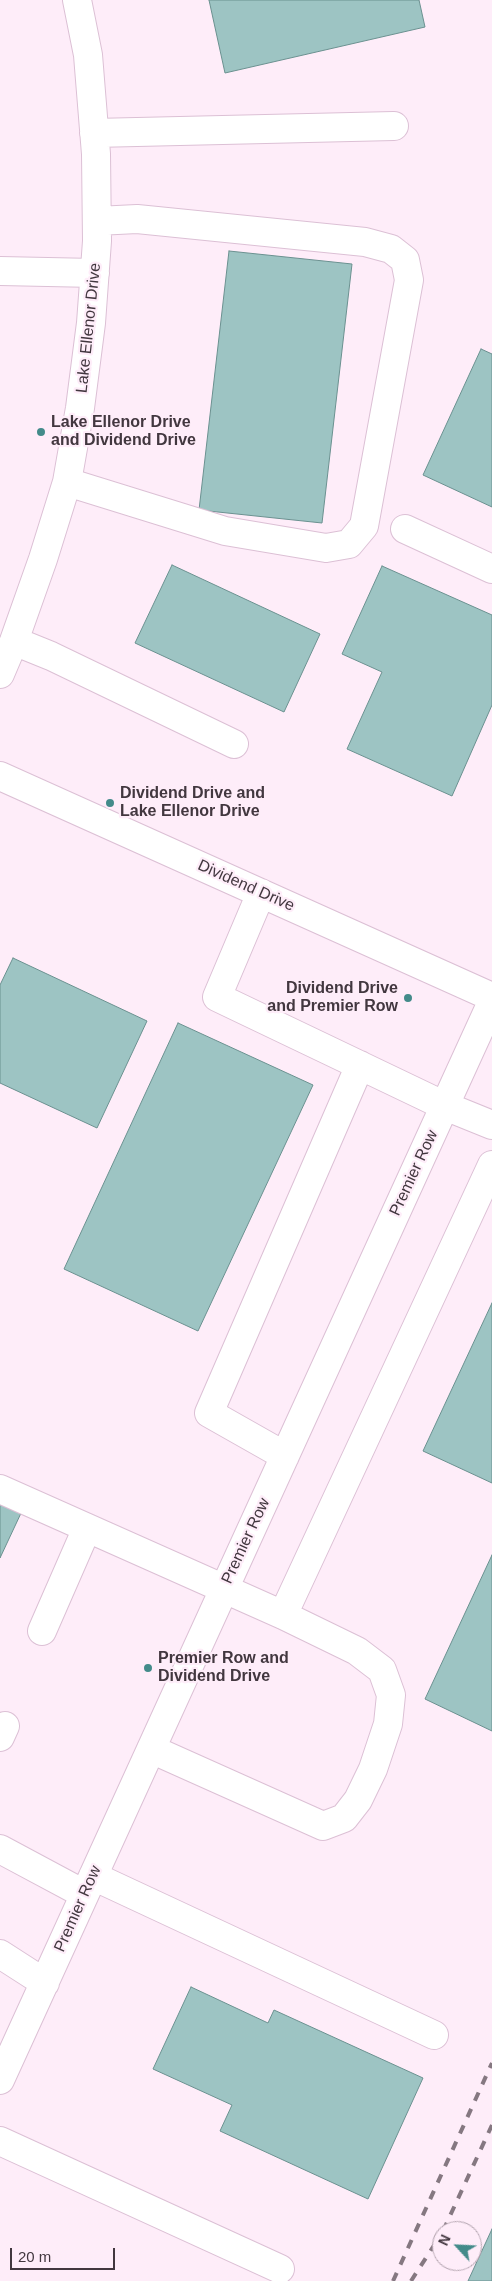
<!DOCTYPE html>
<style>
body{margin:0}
#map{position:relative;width:492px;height:2281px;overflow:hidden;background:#feedf9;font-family:Arial,sans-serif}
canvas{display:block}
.north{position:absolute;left:432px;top:2221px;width:50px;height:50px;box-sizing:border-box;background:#feedf9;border:1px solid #b3a4af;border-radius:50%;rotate:295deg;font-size:14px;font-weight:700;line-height:20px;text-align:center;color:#42373f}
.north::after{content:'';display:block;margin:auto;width:18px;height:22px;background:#438b8a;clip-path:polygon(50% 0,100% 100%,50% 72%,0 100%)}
.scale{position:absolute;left:10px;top:2248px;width:105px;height:22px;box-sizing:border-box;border:2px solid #42373f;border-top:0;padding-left:6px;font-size:15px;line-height:18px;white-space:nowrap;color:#42373f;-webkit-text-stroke:4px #feedf9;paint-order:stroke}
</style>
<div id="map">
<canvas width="492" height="2281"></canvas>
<div class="north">N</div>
<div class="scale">20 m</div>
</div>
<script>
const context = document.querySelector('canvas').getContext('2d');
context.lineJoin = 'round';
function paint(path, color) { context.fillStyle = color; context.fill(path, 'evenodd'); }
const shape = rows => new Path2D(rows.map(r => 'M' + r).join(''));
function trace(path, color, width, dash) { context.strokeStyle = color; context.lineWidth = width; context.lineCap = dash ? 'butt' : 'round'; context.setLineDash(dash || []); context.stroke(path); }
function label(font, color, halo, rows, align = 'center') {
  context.font = font + ' Arial,sans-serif'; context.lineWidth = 4.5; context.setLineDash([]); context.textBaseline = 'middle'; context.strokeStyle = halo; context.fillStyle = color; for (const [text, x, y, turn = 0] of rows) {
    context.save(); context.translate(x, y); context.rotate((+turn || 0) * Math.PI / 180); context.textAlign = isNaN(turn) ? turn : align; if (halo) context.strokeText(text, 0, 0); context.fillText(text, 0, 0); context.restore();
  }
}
const building = shape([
 [209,0,419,0,425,27,225,73,209,0],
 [229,251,352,264,322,523,199,510,229,251],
 [481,349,492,354,492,507,423,475,481,349],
 [172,565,320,634,284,712,135,643,172,565],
 [382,566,492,615,492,705,452,796,347,749,382,672,342,654,382,566],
 [13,958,147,1021,97,1128,0,1083,0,985,13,958],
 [178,1023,313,1085,198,1331,64,1269,178,1023],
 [492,1303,492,1483,423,1451,492,1303],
 [0,1500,22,1511,0,1558,0,1500],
 [492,1555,492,1731,425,1699,492,1555],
 [191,1987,268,2023,274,2010,423,2078,368,2199,220,2131,232,2105,153,2069,191,1987],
 [492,2229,492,2281,468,2281,492,2229]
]);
const minor = shape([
 [94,133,394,126],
 [0,271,95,273],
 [67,482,225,531,326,548,349,544,364,526,409,280,405,260,391,249,365,242,137,219,97,221],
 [405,529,492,569],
 [14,641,51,656,234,744],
 [0,674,14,641,43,559,67,482,80,408,91,323,97,241,96,154,88,55,77,0],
 [0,776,492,997],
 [261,893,217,997,445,1106,492,1125],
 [285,1456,209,1413,360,1065],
 [0,1489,283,1615,357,1651,382,1670,391,1695,388,1724,373,1769,358,1800,344,1818,323,1826,151,1749],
 [283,1615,492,1165],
 [42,1631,87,1528],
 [0,1737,5,1726],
 [0,1849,84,1894],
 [93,1876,434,2035],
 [0,1954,45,1983],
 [0,2080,492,1002],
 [0,2141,280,2269]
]);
const rail = shape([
 [443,2231,492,2125],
 [393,2281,492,2063],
 [411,2281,442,2233]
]);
const markers = [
 [41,432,5,"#438b8a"],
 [110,803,5,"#438b8a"],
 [408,998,5,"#438b8a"],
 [148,1668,5,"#438b8a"]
];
const streetNames = [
 ["Lake Ellenor Drive",89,328,-84],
 ["Dividend Drive",246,886,24],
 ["Premier Row",414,1173,-65],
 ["Premier Row",246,1541,-65],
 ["Premier Row",78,1909,-66]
];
const poiNames = [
 ["Lake Ellenor Drive",51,423],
 ["and Dividend Drive",51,441],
 ["Dividend Drive and",120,794],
 ["Lake Ellenor Drive",120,812],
 ["Dividend Drive",398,989,"right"],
 ["and Premier Row",398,1007,"right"],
 ["Premier Row and",158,1659],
 ["Dividend Drive",158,1677]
];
paint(building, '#9dc4c3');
trace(building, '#6b9190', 1);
trace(minor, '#dcc0d5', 30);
trace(minor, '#fff', 28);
trace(rail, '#857881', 4, [9, 9]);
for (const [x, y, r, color] of markers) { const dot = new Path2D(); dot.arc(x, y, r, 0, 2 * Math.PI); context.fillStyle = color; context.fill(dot); trace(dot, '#feedf9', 2); }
label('16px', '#42373f', '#feedf9', streetNames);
label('bold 16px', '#42373f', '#feedf9', poiNames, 'left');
</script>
